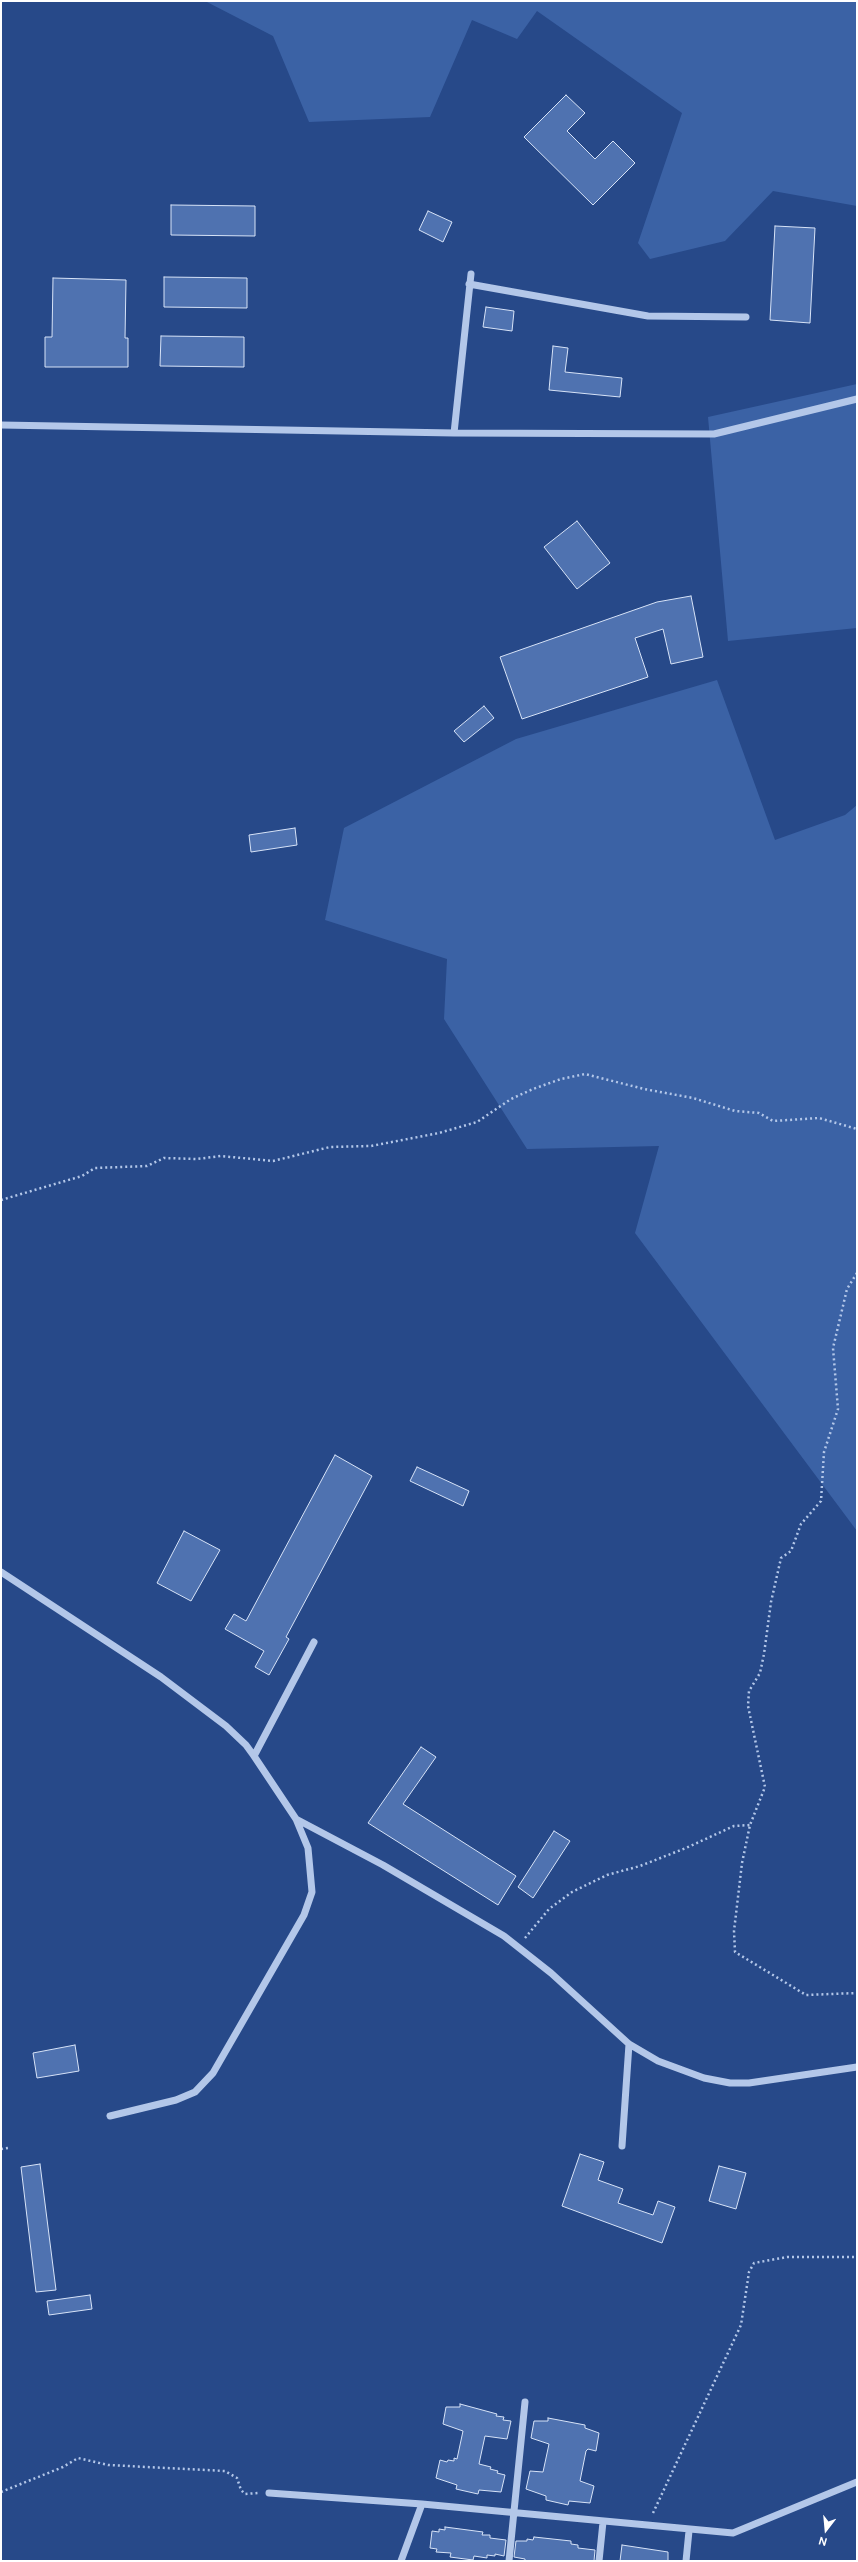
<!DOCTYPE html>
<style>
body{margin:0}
#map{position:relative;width:858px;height:2562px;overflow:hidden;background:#274989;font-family:"DM Sans",sans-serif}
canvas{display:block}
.frame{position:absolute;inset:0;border:2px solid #fff;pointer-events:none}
.north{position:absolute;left:806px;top:2510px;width:40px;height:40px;-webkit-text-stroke:3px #274989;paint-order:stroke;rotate:196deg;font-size:11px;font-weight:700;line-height:16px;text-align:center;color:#fff}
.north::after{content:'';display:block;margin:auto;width:14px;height:18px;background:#fff;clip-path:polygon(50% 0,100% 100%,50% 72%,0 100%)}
</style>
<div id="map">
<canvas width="858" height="2562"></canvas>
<div class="frame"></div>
<div class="north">N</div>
</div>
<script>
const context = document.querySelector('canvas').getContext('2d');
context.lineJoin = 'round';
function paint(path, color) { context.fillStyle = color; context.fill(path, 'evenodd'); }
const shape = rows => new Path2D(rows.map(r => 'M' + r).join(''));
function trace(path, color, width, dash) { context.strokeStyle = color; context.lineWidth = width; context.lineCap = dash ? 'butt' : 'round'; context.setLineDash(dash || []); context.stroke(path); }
const green = shape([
 [205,1,857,1,857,206,773,191,725,241,650,259,638,243,682,113,537,11,517,39,472,20,430,117,309,122,273,36],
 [857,384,857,628,728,641,708,417],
 [717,680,775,840,845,815,857,805,857,1531,635,1233,659,1146,527,1149,444,1019,447,959,325,920,344,828,516,739]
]);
const building = shape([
 [566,95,585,113,567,131,595,159,613,141,635,163,593,205,524,137,566,95],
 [171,205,255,206,255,236,171,235,171,205],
 [428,211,452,222,443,242,419,230,428,211],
 [775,226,815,228,810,323,770,320,775,226],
 [164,277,247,278,247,308,164,307,164,277],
 [53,278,126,280,125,338,128,338,128,367,45,367,45,337,52,337,53,278],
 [486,307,514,311,512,331,483,327,486,307],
 [161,336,244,337,244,367,160,366,161,336],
 [553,346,568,348,565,372,622,378,620,397,549,390,553,346],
 [577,521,610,563,577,589,544,547,577,521],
 [691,596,703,657,671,664,663,629,635,638,648,677,522,719,500,657,657,602,691,596],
 [484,706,494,718,464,742,454,731,484,706],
 [295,828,297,845,251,852,249,835,295,828],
 [335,1455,372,1476,286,1637,289,1639,269,1675,255,1667,264,1651,225,1629,234,1614,246,1621,335,1455],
 [417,1467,469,1491,463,1506,410,1481,417,1467],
 [184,1531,220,1550,191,1601,157,1583,184,1531],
 [421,1747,436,1757,403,1804,516,1876,498,1905,368,1823,421,1747],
 [554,1831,570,1841,533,1898,518,1887,554,1831],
 [75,2045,79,2071,37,2078,33,2053,75,2045],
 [580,2154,604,2162,598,2180,623,2189,618,2203,653,2215,658,2201,675,2207,662,2243,562,2206,580,2154],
 [40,2164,56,2290,36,2292,21,2167,40,2164],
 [719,2166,746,2173,736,2209,709,2201,719,2166],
 [90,2295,92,2309,49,2315,47,2301,90,2295],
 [460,2404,497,2414,496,2416,504,2417,503,2420,511,2421,507,2439,485,2436,479,2464,491,2467,490,2469,498,2471,497,2473,505,2475,501,2492,479,2490,478,2494,456,2489,457,2485,436,2478,440,2460,447,2462,448,2460,454,2461,454,2458,457,2459,463,2431,443,2424,446,2407,460,2407,460,2404],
 [548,2418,585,2425,585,2428,599,2433,596,2451,588,2449,586,2451,580,2481,594,2486,590,2503,569,2501,568,2505,546,2500,546,2496,526,2489,530,2471,543,2472,549,2444,531,2438,534,2421,548,2421,548,2418],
 [445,2527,483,2532,482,2535,490,2535,490,2538,506,2540,504,2556,495,2554,495,2556,487,2555,487,2558,474,2556,473,2560,450,2557,451,2553,436,2552,437,2549,430,2548,432,2531,439,2532,439,2529,445,2530,445,2527],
 [534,2537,571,2541,571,2544,578,2545,578,2548,595,2550,594,2561,525,2561,525,2559,514,2557,516,2541,527,2541,527,2539,533,2540,534,2537],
 [622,2545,668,2552,668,2561,620,2561,622,2545]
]);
const path = shape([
 [1,1200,82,1176,95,1168,147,1166,164,1158,197,1159,221,1156,273,1161,330,1147,371,1146,439,1133,477,1122,511,1099,533,1089,561,1079,585,1074,644,1089,693,1098,735,1111,759,1113,773,1121,819,1118,857,1129],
 [857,1273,847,1289,833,1348,838,1409,824,1452,821,1501,801,1524,791,1551,781,1558,771,1602,764,1654,760,1673,749,1691,748,1706,765,1787,750,1825,742,1863,734,1931,735,1952,806,1995,857,1993],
 [525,1938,549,1909,572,1892,607,1875,640,1866,686,1848,734,1826,750,1825],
 [1,2149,8,2148],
 [1,2492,63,2467,78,2458,108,2465,225,2471,237,2478,241,2490,245,2494,258,2493],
 [653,2513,741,2325,749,2272,754,2263,787,2257,857,2257]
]);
const minor = shape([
 [469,284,648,316,746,317],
 [1,425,454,433,714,434,857,399],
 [454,433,471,274],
 [1,1572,161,1677,226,1726,246,1745,254,1756,296,1819,308,1848,312,1892,304,1915,213,2073,195,2092,176,2100,110,2116],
 [254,1756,314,1642],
 [296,1819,383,1865,504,1936,551,1973,629,2044,658,2061,704,2078,730,2083,749,2083,857,2067],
 [622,2146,629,2044],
 [269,2493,422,2504,733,2533,857,2482],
 [401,2561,422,2504],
 [509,2561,525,2402],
 [599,2561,603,2522],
 [686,2561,689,2531]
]);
paint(green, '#3b62a5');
paint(building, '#4f72b0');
trace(building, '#d7e3f7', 1);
trace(path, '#b3c7e9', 2.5, [2, 3]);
trace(minor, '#b3c7e9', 7);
</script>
